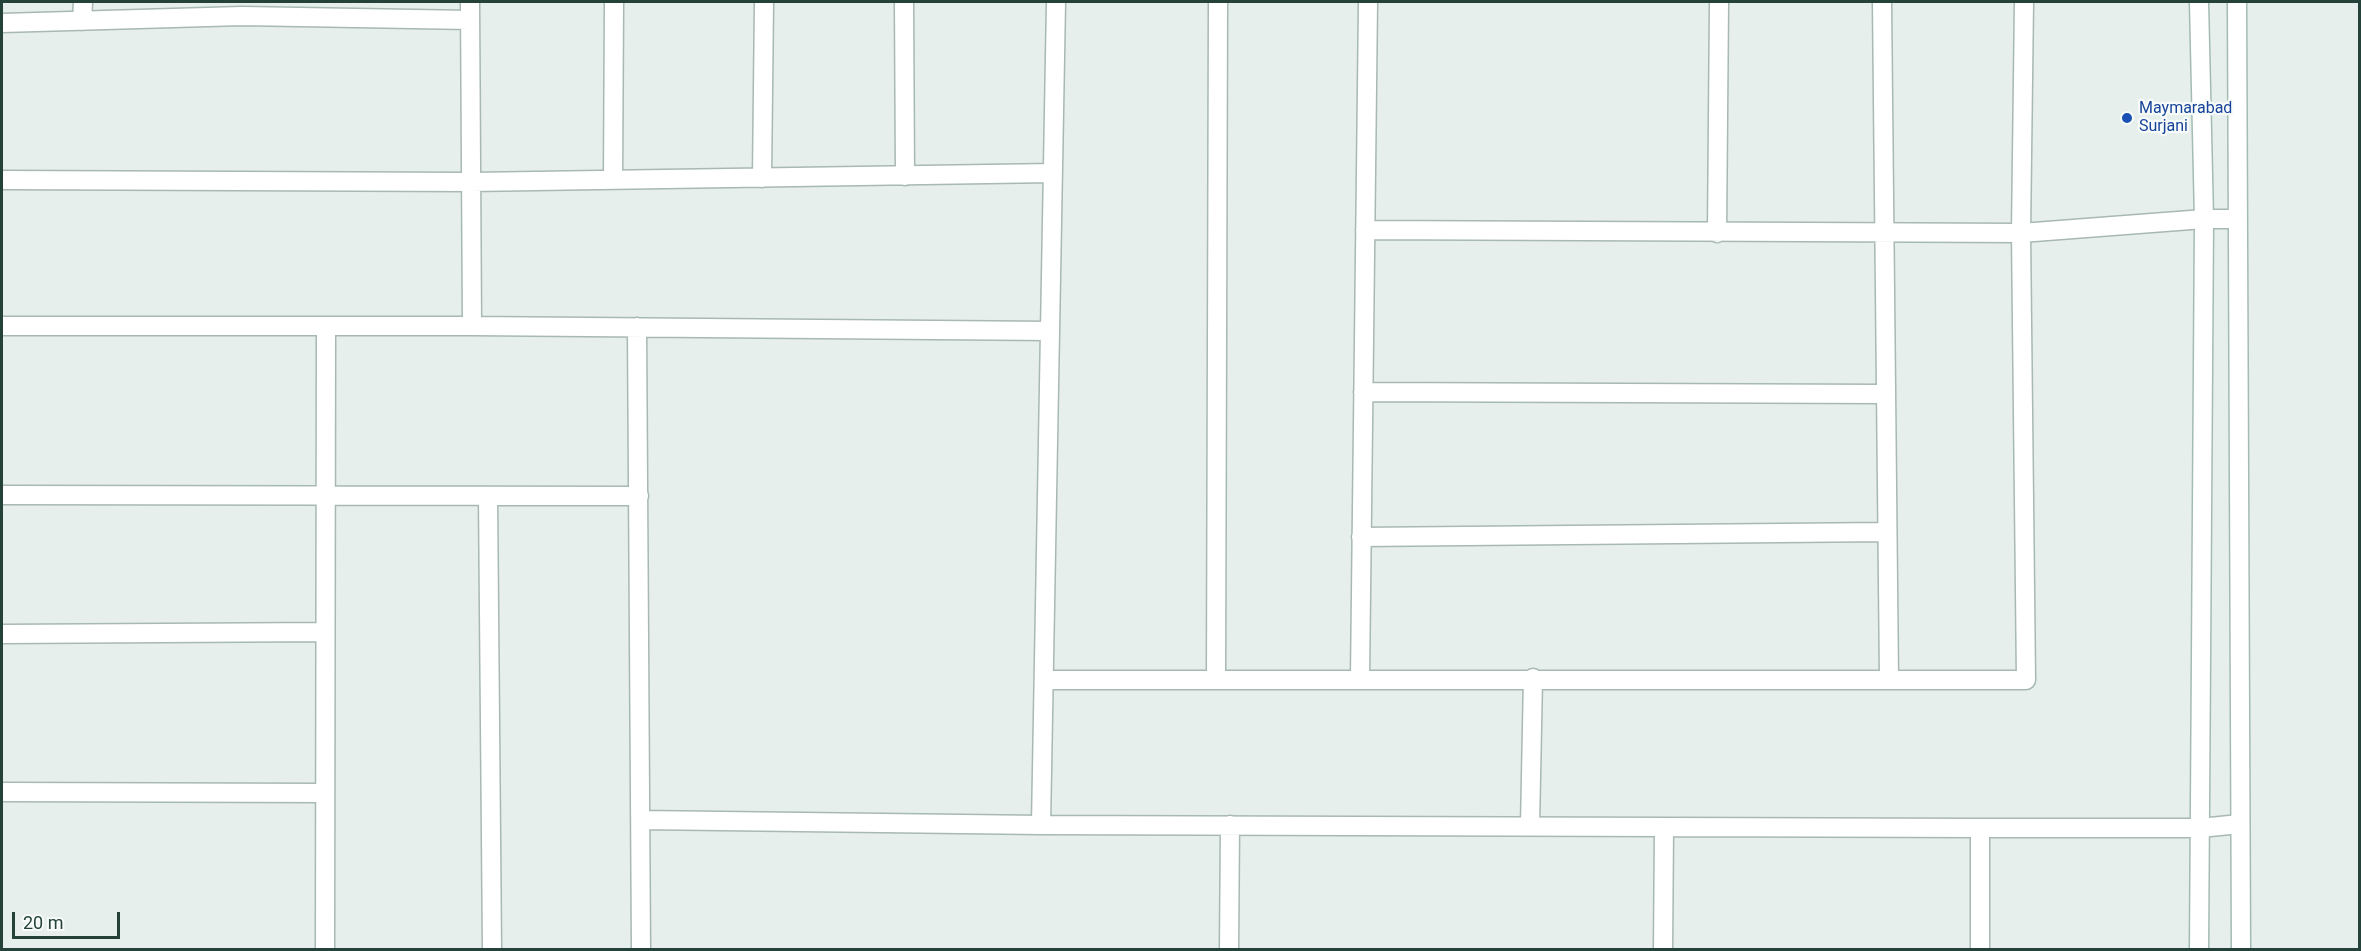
<!DOCTYPE html>
<style>
body{margin:0}
#map{position:relative;width:2361px;height:951px;overflow:hidden;background:#e6efeb;font-family:Roboto,sans-serif}
canvas{display:block}
.frame{position:absolute;inset:0;border:3px solid #24423a;pointer-events:none}
.scale{position:absolute;left:12px;top:912px;width:108px;height:27px;box-sizing:border-box;border:3px solid #24423a;border-top:0;padding-left:8px;font-size:18px;line-height:21px;white-space:nowrap;color:#24423a;-webkit-text-stroke:4px #f7fbf9;paint-order:stroke}
</style>
<div id="map">
<canvas width="2361" height="951"></canvas>
<div class="frame"></div>
<div class="scale">20 m</div>
</div>
<script>
const context = document.querySelector('canvas').getContext('2d');
context.lineJoin = 'round';
const shape = rows => new Path2D(rows.map(r => 'M' + r).join(''));
function trace(path, color, width, dash) { context.strokeStyle = color; context.lineWidth = width; context.lineCap = dash ? 'butt' : 'round'; context.setLineDash(dash || []); context.stroke(path); }
function label(font, color, halo, rows, align = 'center') {
  context.font = font + ' Roboto,sans-serif'; context.lineWidth = 4.5; context.setLineDash([]); context.textBaseline = 'middle'; context.strokeStyle = halo; context.fillStyle = color; for (const [text, x, y, turn = 0] of rows) {
    context.save(); context.translate(x, y); context.rotate((+turn || 0) * Math.PI / 180); context.textAlign = isNaN(turn) ? turn : align; if (halo) context.strokeText(text, 0, 0); context.fillText(text, 0, 0); context.restore();
  }
}
const street = shape([
 [470,2,472,326],
 [904,2,905,176],
 [1056,2,1041,825,1980,828,1980,950],
 [1882,2,1889,679],
 [82,21,83,2],
 [2,23,242,16,470,20],
 [762,178,764,2],
 [2,180,471,182,1053,173],
 [613,180,614,2],
 [1365,230,2021,233,2204,219,2237,219],
 [1717,233,1719,2],
 [2,326,472,326,1050,331],
 [637,327,641,950],
 [1363,392,1885,394],
 [2,495,639,496],
 [488,496,492,950],
 [1361,537,1886,532],
 [2,634,325,632],
 [1360,678,1368,2],
 [1216,679,1218,2],
 [1044,680,2026,680,2021,233,2024,2],
 [2,792,325,793],
 [641,820,1041,825],
 [1530,826,1533,678],
 [1980,828,2200,828,2240,824],
 [325,950,326,326],
 [1229,950,1230,825],
 [1663,950,1664,827]
]);
const secondary = shape([
 [2237,2,2241,950],
 [2199,950,2204,219,2199,2]
]);
const markers = [
 [2127,118,6,"#1a4fb4"]
];
const transitNames = [
 ["Maymarabad",2139,109],
 ["Surjani",2139,127]
];
trace(street, '#a8b8b2', 21);
trace(secondary, '#a4bbb3', 21);
trace(street, '#fff', 18);
trace(secondary, '#fff', 18);
for (const [x, y, r, color] of markers) { const dot = new Path2D(); dot.arc(x, y, r, 0, 2 * Math.PI); context.fillStyle = color; context.fill(dot); trace(dot, '#f7fbf9', 2); }
label('16px', '#164399', '#f7fbf9', transitNames, 'left');
</script>
